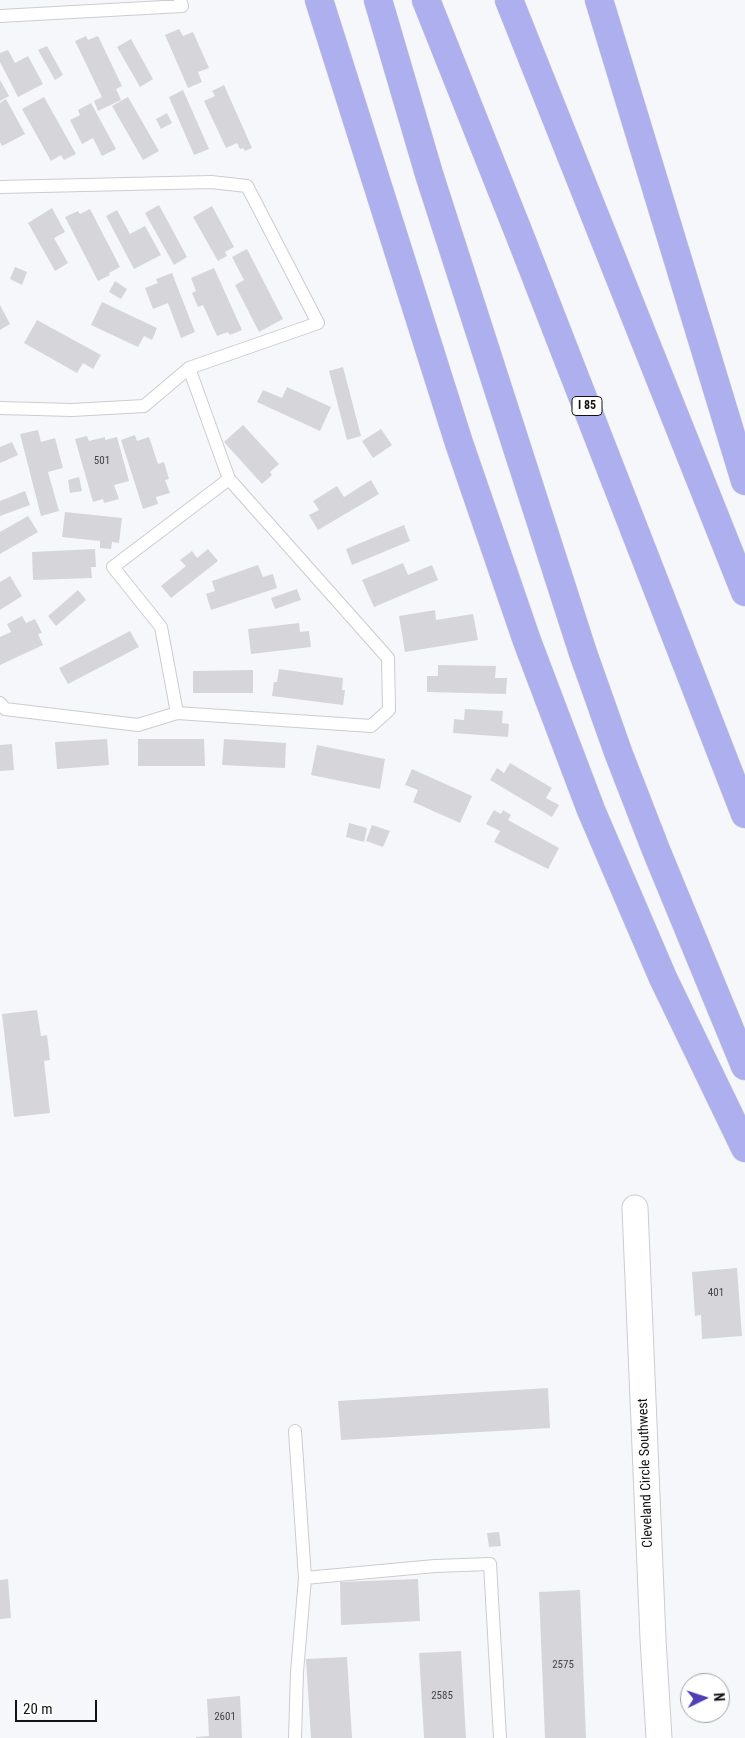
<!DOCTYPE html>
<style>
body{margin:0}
#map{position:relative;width:745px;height:1738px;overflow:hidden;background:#f6f7fb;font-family:"Roboto Condensed",sans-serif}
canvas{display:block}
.north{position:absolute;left:680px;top:1673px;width:50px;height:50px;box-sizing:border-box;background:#fff;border:1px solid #a1a1a1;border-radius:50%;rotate:86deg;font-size:14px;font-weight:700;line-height:20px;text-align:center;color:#131314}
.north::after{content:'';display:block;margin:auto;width:18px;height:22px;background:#4f3eb6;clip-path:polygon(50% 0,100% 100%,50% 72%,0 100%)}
.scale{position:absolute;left:15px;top:1700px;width:82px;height:22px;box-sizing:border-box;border:2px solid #131314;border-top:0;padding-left:6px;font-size:15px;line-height:18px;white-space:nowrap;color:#131314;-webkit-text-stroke:4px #fff;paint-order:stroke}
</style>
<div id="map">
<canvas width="745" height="1738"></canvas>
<div class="north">N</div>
<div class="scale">20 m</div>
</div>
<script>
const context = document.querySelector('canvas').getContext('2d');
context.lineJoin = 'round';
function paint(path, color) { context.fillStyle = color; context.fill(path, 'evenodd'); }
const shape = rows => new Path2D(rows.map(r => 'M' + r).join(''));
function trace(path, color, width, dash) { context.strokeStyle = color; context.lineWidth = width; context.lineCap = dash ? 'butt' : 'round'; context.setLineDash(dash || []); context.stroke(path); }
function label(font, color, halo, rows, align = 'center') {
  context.font = font + ' "Roboto Condensed",sans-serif'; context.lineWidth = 4; context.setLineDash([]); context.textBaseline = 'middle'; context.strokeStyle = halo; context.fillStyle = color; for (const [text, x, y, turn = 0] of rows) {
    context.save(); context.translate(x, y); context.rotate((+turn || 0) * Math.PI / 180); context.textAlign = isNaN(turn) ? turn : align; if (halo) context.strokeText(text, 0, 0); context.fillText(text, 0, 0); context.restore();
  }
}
const building = shape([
 [179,29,183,36,193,32,209,68,198,72,202,82,188,88,165,35],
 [86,36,88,40,98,36,122,86,116,89,121,100,98,111,94,101,102,97,75,41],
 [131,39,153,79,140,87,117,47],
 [47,46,63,75,55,80,38,50],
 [8,50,15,63,28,56,43,84,18,97,0,62,0,53],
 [0,80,9,96,0,101],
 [224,85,252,148,245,151,243,148,240,149,237,143,226,148,204,101,215,96,212,91],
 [183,90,209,149,194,155,169,97],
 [44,97,76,154,64,160,61,155,51,161,22,109],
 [128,97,159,151,143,160,112,106],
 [6,99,25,134,2,146,0,142,0,103],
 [91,103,116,149,102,156,93,138,82,144,70,120,80,115,78,110],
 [167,113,172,123,161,129,156,119],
 [159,205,187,257,174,265,145,213],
 [212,206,234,247,225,252,227,256,218,261,193,217],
 [52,208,65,232,54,238,68,263,55,271,28,223],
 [90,209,120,267,109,273,110,275,98,281,65,217,78,211,80,214],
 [117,210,130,234,145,226,161,255,134,269,106,216],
 [247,249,283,319,259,332,235,285,244,280,232,257],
 [15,267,27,272,22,285,10,279],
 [214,268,242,330,230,335,228,332,217,336,203,305,198,307,192,293,196,291,191,278],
 [172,273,195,332,181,338,168,303,153,309,145,288,158,283,156,279],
 [115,281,127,289,121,299,109,292],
 [102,302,157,328,152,340,144,336,138,347,91,325],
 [0,305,10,324,0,330],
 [37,320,101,355,93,369,83,363,77,373,24,343],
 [343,367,361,436,347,440,329,371],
 [287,387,331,407,320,431,257,402,263,390,282,398],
 [243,425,279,464,270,472,272,475,262,484,224,442],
 [381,429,392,445,373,458,362,441],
 [38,430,41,442,55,438,63,468,48,472,59,511,41,516,20,434],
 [135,435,137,441,149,437,158,464,164,462,169,479,165,480,170,493,156,497,158,504,143,509,121,440],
 [87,436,89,441,105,437,105,440,117,437,129,481,114,485,119,499,104,503,103,499,93,502,75,439],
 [12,442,18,455,0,463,0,447],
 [79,477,82,491,70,493,68,480],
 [371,480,379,494,318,530,309,515,319,510,313,501,337,486,344,497],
 [25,491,30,505,0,516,0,501],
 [65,512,122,518,119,543,112,542,111,549,100,548,100,541,62,537],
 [28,516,38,532,0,554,0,532],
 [404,525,410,541,352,565,346,549],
 [95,549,96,567,91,567,92,578,33,580,32,552],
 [208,549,218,561,171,598,161,586,186,566,180,560,192,551,197,558],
 [403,563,408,575,432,565,438,580,374,607,362,580],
 [258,565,263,577,273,574,277,588,211,610,206,594,215,591,212,581],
 [10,576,22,596,0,610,0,582],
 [297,589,301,600,275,609,271,598],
 [78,590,86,600,56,626,48,616],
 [435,610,436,620,473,614,478,640,405,652,399,616],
 [22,616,26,623,35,619,42,633,38,634,43,645,0,665,0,637,11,632,7,624],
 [299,623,300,632,309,631,311,647,251,654,248,629],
 [130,631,139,647,68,684,59,668],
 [438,665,496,666,495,678,507,678,506,694,427,692,427,676,438,676],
 [279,669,343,678,342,690,345,690,343,705,272,696,274,682,277,682],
 [253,670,253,693,193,693,193,671],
 [465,709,503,711,502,723,509,724,508,737,453,733,454,719,464,720],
 [107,739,109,765,57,769,55,742],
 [138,739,204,739,205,766,138,766],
 [224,739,286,743,285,768,222,765],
 [12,744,14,770,0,771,0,745],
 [317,745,385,759,380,789,311,775],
 [510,763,552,788,546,798,559,805,552,817,490,780,497,768,504,773],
 [412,769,472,796,460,823,413,802,418,790,405,785],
 [494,810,501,814,503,810,511,815,508,820,559,848,548,869,494,842,500,831,486,824],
 [349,823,367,828,364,842,346,837],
 [372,825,390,831,383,847,366,841],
 [37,1010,41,1036,47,1035,50,1060,44,1061,50,1113,14,1117,2,1014],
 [737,1268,742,1336,702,1339,701,1315,695,1316,692,1272],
 [548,1388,550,1428,341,1440,338,1401],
 [499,1532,501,1546,489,1547,487,1533],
 [8,1579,11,1618,0,1619,0,1580],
 [418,1579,420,1621,341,1625,340,1582],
 [580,1590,586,1738,545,1738,539,1592],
 [461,1651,466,1738,424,1738,419,1653],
 [347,1657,352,1738,311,1738,306,1659],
 [240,1696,242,1738,196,1738,196,1737,209,1736,207,1699]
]);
const service = shape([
 [0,16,182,6,180,0],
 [0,187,211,182,247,186,318,323,189,368,229,479,388,658,389,710,371,726,177,713],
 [0,408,72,410,144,406,189,368],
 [0,703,5,709,138,725,177,713,161,627,113,567,229,479],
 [295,1431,305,1578],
 [295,1738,297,1672,305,1578,435,1566,490,1564,500,1738]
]);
const minor = shape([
 [635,1208,653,1639,659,1738]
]);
const motorway = shape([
 [319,0,459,443,527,641,591,810,663,978,745,1148],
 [378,0,429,174,583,653,618,752,656,850,745,1066],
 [426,0,520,236,745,814],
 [509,0,745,592],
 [599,0,745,481]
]);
const numberNames = [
 ["501",102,461],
 ["401",716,1293],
 ["2575",563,1665],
 ["2585",442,1696],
 ["2601",225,1717]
];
const shields = [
 [587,406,30]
];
const shieldNames = [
 ["I 85",587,406]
];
const streetNames = [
 ["Cleveland Circle Southwest",646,1473,-92]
];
paint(building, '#d6d6da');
trace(service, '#ccccd0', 14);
trace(minor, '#ccccd0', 27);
trace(motorway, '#d5d5d5', 29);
trace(service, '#fff', 12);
trace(minor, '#fff', 25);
trace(motorway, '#adafee', 28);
label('11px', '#444446', null, numberNames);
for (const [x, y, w] of shields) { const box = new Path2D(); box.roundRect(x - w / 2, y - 9.5, w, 19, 4); context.fillStyle = '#fff'; context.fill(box); trace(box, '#131314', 1); }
label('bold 12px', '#131314', null, shieldNames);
label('14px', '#131314', '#fff', streetNames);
</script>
